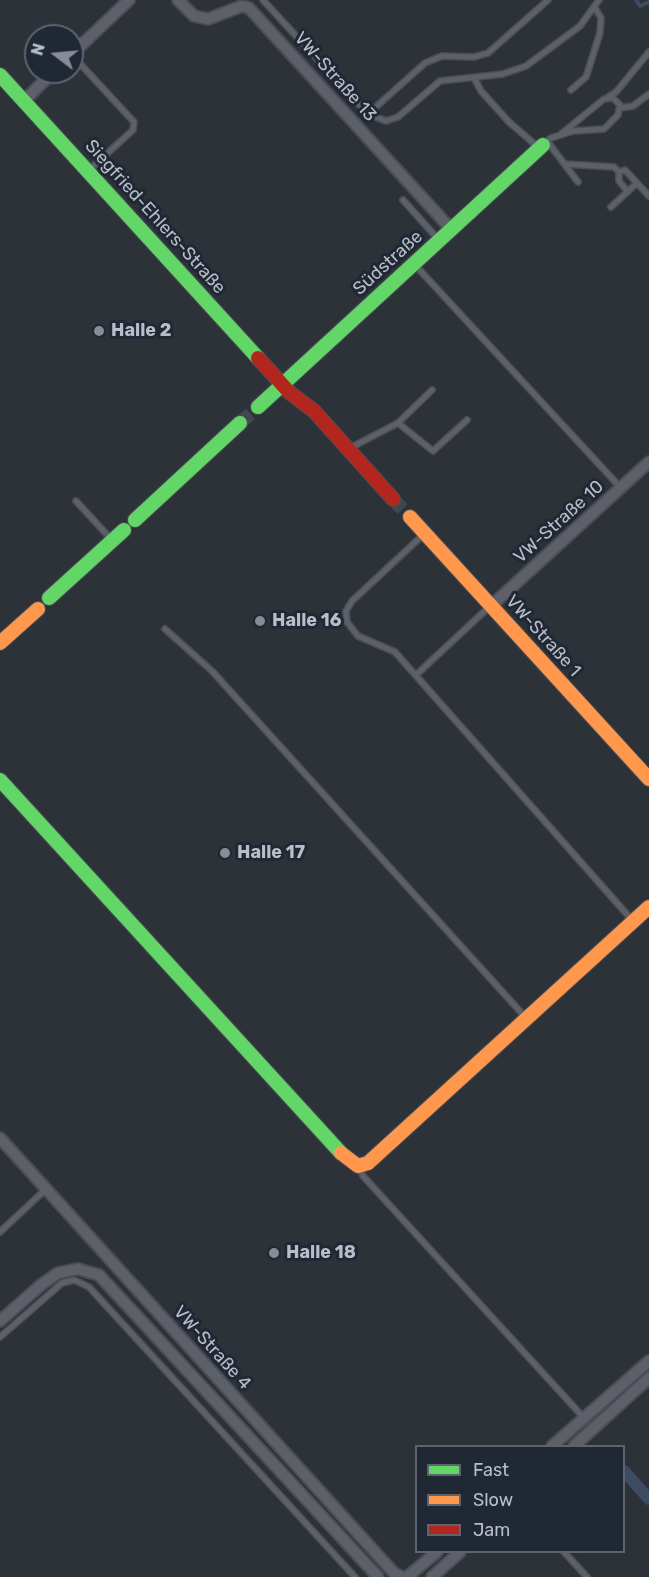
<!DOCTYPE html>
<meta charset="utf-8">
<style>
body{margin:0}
#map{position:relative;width:649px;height:1577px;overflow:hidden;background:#2d3239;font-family:Rubik,sans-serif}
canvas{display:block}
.legend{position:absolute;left:415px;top:1445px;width:210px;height:108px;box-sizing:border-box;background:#202834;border:2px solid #5d6470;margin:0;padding:8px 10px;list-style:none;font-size:18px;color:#b8bec9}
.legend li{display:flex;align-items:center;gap:12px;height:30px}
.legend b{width:30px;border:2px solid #5d6470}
.north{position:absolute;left:24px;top:24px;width:60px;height:60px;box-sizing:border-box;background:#202834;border:2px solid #5d6470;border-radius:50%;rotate:286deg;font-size:16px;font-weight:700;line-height:24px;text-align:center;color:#b8bec9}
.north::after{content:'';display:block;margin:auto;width:21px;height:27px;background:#878d97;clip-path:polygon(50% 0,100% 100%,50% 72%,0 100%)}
</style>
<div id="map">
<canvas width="649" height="1577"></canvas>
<ul class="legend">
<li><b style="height:8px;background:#63d668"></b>Fast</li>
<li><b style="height:8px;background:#ff974d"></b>Slow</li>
<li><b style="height:8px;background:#b3261e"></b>Jam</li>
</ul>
<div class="north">N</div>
</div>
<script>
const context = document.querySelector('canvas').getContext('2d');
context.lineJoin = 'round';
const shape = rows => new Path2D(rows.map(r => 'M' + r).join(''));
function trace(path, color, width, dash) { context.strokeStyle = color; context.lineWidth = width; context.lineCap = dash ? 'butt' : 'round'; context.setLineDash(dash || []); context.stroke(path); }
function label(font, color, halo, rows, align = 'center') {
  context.font = font + ' Rubik,sans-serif'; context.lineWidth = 6; context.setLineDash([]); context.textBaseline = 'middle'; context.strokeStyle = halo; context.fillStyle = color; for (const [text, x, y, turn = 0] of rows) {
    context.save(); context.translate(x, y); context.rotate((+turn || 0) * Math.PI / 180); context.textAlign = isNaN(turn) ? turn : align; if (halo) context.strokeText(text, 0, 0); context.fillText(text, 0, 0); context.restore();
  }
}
const stream = shape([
 [636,0,640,6,649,2]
]);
const canal = shape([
 [624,1471,649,1499]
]);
const secondaryTunnel = shape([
 [240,423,258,407],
 [393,499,410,517]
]);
const lane = shape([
 [263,0,368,114,386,121,398,117,440,81,503,74,526,66,580,26,599,0],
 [72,55,134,122,133,130,89,170],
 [474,78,481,91,509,122,538,147],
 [571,90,586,77,600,33,601,18,595,8],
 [608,97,616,92,649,52],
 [620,108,633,106,649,94],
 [368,114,425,63,442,56,474,57,488,53,548,0],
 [547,141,578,182],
 [544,144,551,138,573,131,604,129,618,115,620,105,613,98,604,99,561,134],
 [565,164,614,167,619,172],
 [628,192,619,181,619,172,625,170,637,183],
 [403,200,438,239],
 [611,207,637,183,649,196],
 [415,265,620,487],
 [398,423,433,451,467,420],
 [350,448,398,423,432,390],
 [76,501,111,539],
 [424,534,352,601,346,611,347,622,358,636,395,652,632,920],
 [165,629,212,671,527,1019],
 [416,675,489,607],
 [359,1167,363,1176,584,1418],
 [0,1232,46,1189],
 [0,1337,62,1283,74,1280,89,1287,355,1577],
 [564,1552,587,1577]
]);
const street = shape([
 [178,0,194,16,208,19,242,6,249,8,451,229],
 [72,54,129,0],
 [24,101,53,72],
 [491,606,649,462],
 [0,1138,394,1573,402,1577],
 [0,1321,42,1284,58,1273,78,1269,99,1275,378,1577],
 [552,1446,649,1361],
 [574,1446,649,1378],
 [407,1577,437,1552],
 [432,1577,460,1552]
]);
const fast = shape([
 [0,75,258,358],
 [258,407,543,145],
 [135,520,240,423],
 [49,598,124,530],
 [0,780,341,1153]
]);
const slow = shape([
 [410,517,649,779],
 [0,643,38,609],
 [341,1153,358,1166,368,1163,649,907]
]);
const jam = shape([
 [258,358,289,392,314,411,393,499]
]);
const markers = [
 [99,331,6,"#878d97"],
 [260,621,6,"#878d97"],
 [225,853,6,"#878d97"],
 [274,1253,6,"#878d97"]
];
const streetNames = [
 ["VW-Straße 13",335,77,48],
 ["Siegfried-Ehlers-Straße",155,217,48],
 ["Südstraße",388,263,-42],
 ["VW-Straße 10",559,522,-42],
 ["VW-Straße 1",543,636,48],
 ["VW-Straße 4",212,1348,48]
];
const poiNames = [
 ["Halle 2",111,331],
 ["Halle 16",272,621],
 ["Halle 17",237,853],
 ["Halle 18",286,1253]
];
trace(stream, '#3d4c62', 4);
trace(canal, '#3d4c62', 12);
trace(secondaryTunnel, '#42474f', 14, [14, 7]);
trace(lane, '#4a4e54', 8);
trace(street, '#4a4e54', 14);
trace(fast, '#4a4e54', 16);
trace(slow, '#4a4e54', 16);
trace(jam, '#4a4e54', 16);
trace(lane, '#5d6068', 5);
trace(street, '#5d6068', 10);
trace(fast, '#63d668', 14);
trace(slow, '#ff974d', 14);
trace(jam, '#b3261e', 14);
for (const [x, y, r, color] of markers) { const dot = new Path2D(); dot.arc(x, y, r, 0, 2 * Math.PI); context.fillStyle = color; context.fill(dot); trace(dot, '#202834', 2); }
label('18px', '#b8bec9', '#202834', streetNames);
label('bold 18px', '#b8bec9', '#202834', poiNames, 'left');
</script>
